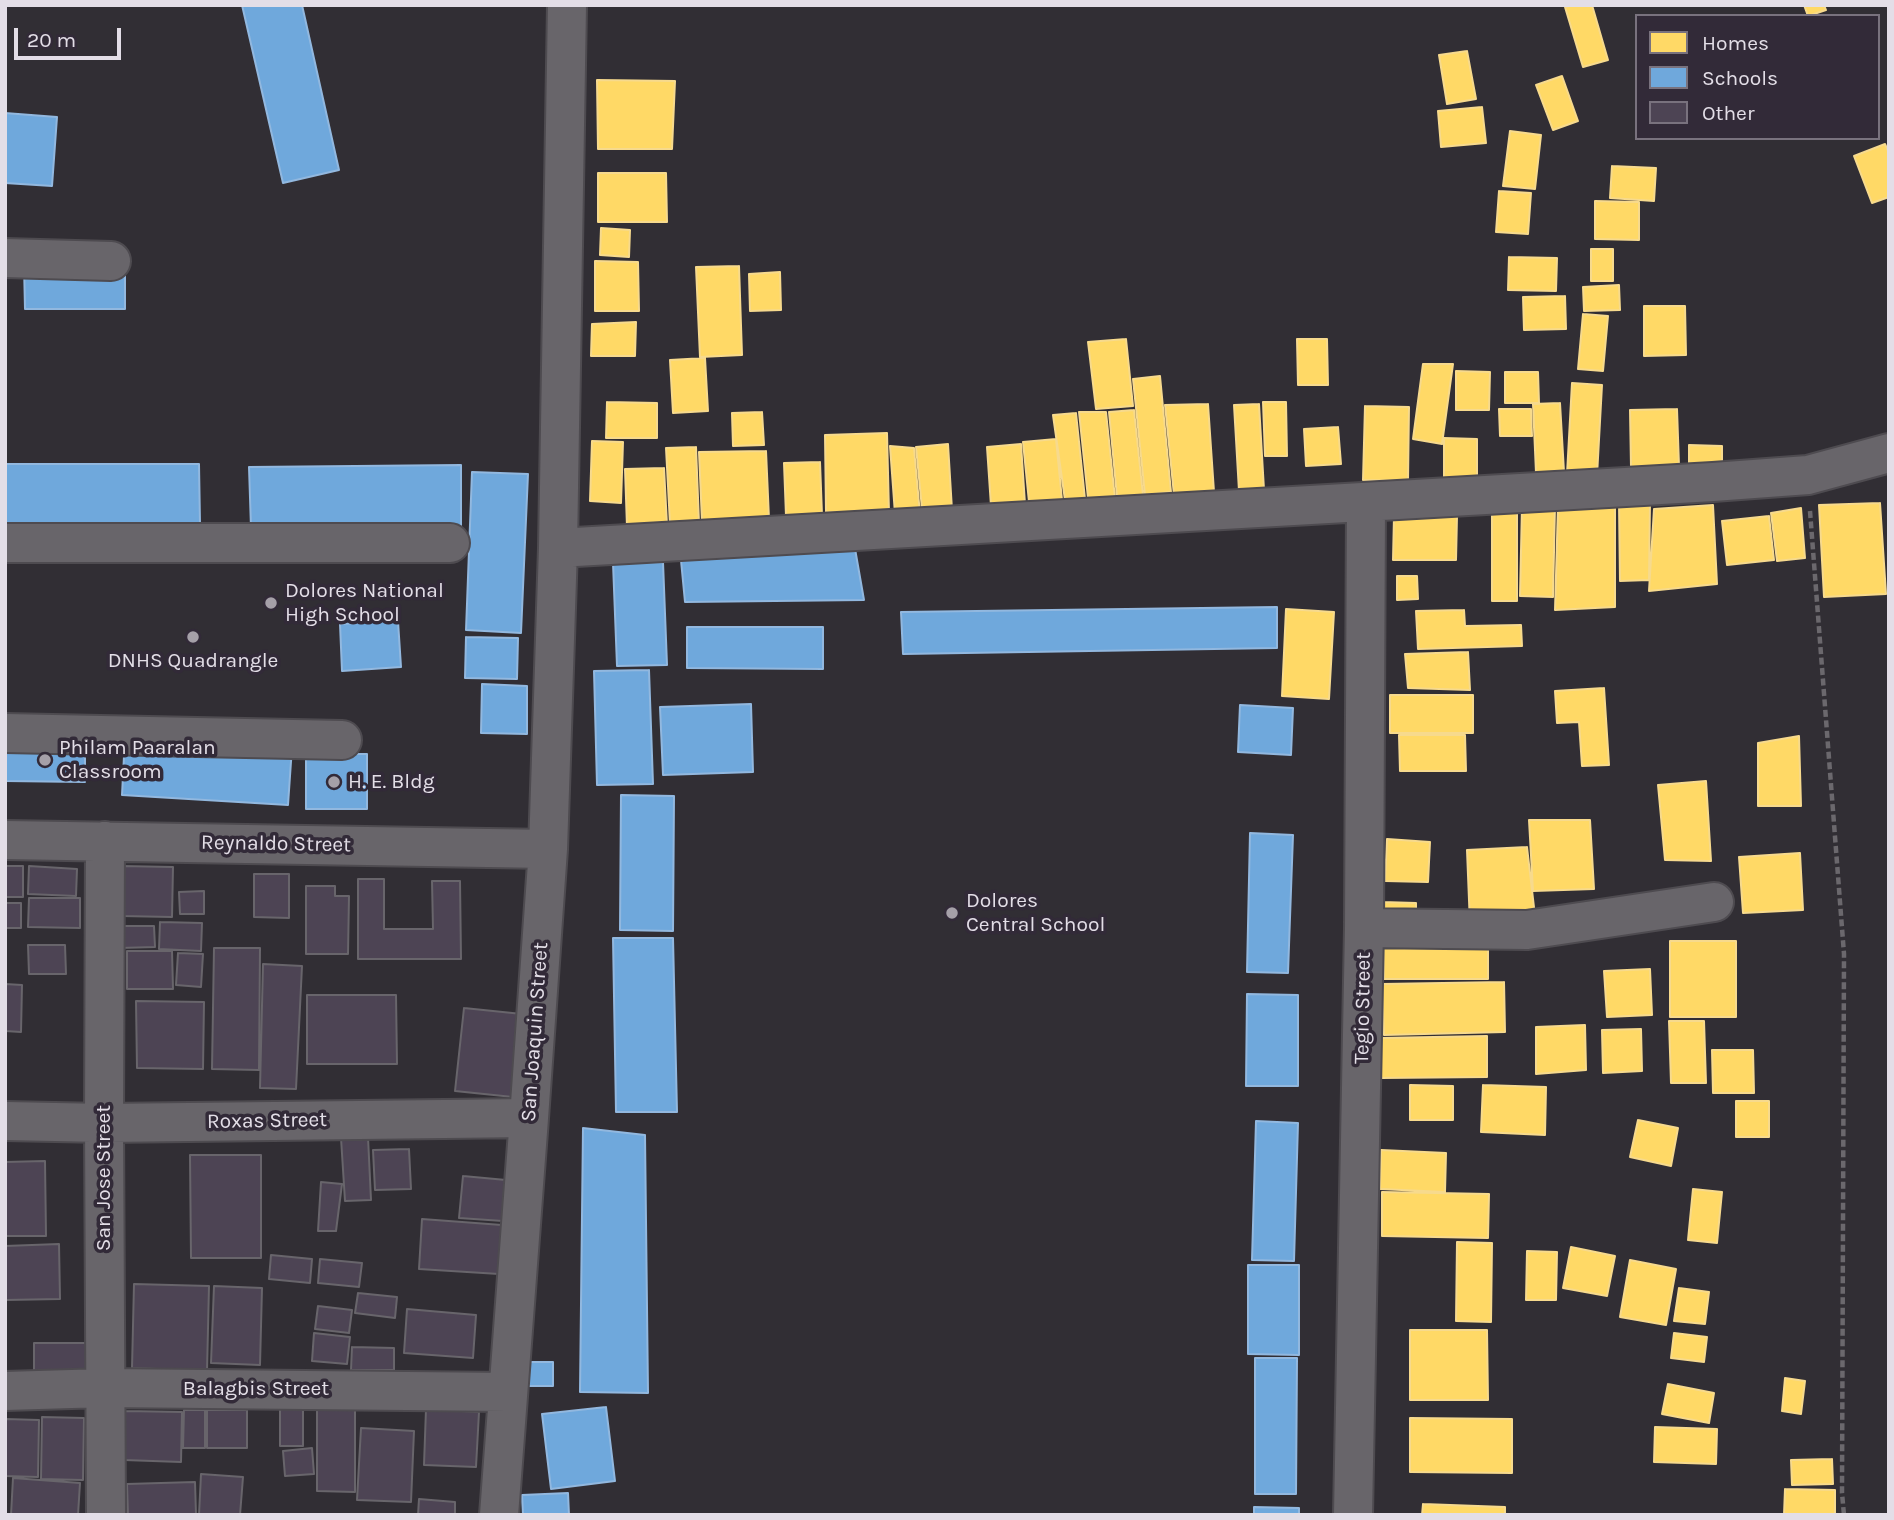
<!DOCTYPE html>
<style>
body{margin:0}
#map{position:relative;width:1894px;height:1520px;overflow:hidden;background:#312e34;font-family:Karla,sans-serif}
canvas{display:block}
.frame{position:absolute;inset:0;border:7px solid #e3dee7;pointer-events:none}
.legend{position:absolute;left:1635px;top:14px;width:245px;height:126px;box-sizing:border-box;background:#322a38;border:2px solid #79727e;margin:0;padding:9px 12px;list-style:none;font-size:21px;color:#e3dee7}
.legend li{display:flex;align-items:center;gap:14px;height:35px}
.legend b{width:35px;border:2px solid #79727e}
.scale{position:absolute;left:14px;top:28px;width:107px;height:32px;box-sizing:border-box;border:4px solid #e3dee7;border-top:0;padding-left:9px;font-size:21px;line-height:24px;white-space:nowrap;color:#e3dee7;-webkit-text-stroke:5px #322a38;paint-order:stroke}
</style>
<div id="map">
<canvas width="1894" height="1520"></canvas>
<div class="frame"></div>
<ul class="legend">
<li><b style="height:19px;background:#ffd966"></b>Homes</li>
<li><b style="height:19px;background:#6fa8dc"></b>Schools</li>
<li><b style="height:19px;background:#4d4454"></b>Other</li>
</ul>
<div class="scale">20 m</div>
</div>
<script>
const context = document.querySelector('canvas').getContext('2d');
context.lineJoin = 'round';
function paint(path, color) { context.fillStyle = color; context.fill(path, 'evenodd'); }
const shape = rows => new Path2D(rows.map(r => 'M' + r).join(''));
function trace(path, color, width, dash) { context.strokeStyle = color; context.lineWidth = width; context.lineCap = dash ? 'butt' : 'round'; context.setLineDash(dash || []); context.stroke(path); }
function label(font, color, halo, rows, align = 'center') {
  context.font = font + ' Karla,sans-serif'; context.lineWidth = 7; context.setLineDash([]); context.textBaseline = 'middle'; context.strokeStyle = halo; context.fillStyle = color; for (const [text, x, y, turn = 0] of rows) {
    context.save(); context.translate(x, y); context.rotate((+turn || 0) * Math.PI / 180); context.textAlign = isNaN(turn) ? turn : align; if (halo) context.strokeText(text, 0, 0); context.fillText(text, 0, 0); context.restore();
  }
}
const homes = shape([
 [1573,5,1592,5,1608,60,1583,67,1565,7,1573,5],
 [1804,5,1824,5,1826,10,1808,16,1804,5],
 [1467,51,1476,99,1447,104,1439,55,1467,51],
 [1562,76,1578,121,1553,130,1536,85,1562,76],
 [597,80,675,81,672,149,598,149,597,80],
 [1482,107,1486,143,1441,147,1438,111,1482,107],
 [1510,131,1541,135,1535,189,1503,186,1510,131],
 [1885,144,1889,153,1889,197,1872,203,1854,156,1885,144],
 [1612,166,1656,168,1654,201,1610,198,1612,166],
 [598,173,666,173,667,222,598,222,598,173],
 [1499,191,1531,193,1528,234,1496,232,1499,191],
 [1595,201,1639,202,1639,240,1595,239,1595,201],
 [601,228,630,230,629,257,600,255,601,228],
 [1591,249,1613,249,1613,281,1591,281,1591,249],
 [1509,257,1557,258,1556,291,1508,290,1509,257],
 [595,261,638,262,639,311,595,311,595,261],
 [739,266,742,355,700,357,696,267,739,266],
 [780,272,781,310,750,311,749,274,780,272],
 [1619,285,1620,310,1584,311,1583,287,1619,285],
 [1565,296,1566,329,1524,330,1523,297,1565,296],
 [1644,306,1685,306,1686,355,1644,356,1644,306],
 [1583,314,1608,316,1603,371,1578,369,1583,314],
 [636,322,635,356,591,356,592,324,636,322],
 [1126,339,1133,406,1096,409,1088,342,1126,339],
 [1297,339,1327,339,1328,385,1298,385,1297,339],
 [705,358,708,411,673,413,670,360,705,358],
 [1423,364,1453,364,1442,444,1413,439,1423,364],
 [1456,371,1490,372,1489,410,1456,410,1456,371],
 [1505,372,1538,372,1539,403,1505,403,1505,372],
 [1160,376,1171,492,1145,495,1133,379,1160,376],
 [1572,383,1602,385,1597,476,1567,474,1572,383],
 [607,402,657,403,657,438,606,438,607,402],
 [1263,402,1286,402,1287,456,1265,456,1263,402],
 [1560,403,1564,472,1536,473,1533,404,1560,403],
 [1208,404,1214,492,1174,495,1165,405,1208,404],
 [1259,404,1264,490,1239,491,1234,405,1259,404],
 [1365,406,1409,407,1408,481,1363,480,1365,406],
 [1499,409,1531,409,1532,436,1500,436,1499,409],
 [1677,409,1679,466,1631,467,1630,410,1677,409],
 [1134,410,1143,495,1117,497,1109,412,1134,410],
 [762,412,764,445,733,446,732,413,762,412],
 [1079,412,1106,412,1115,498,1088,498,1079,412],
 [1076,413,1085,499,1065,500,1053,415,1076,413],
 [1338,427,1341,464,1306,466,1304,429,1338,427],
 [887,433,889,513,826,512,825,435,887,433],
 [1444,438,1477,439,1477,481,1444,481,1444,438],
 [1056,439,1062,500,1029,502,1023,442,1056,439],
 [592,441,623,442,621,503,590,501,592,441],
 [948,444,952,510,922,509,916,447,948,444],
 [1021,444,1025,504,991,506,987,447,1021,444],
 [1689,445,1722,446,1722,466,1689,466,1689,445],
 [890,446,914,448,920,514,895,514,890,446],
 [696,447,699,523,670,524,666,448,696,447],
 [766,451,769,519,702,522,699,452,766,451],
 [820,462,822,515,786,516,784,463,820,462],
 [664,468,667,525,627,527,625,469,664,468],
 [1619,503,1650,503,1649,580,1620,581,1619,503],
 [1880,503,1886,594,1824,597,1819,505,1880,503],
 [1615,504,1615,607,1555,610,1558,506,1615,504],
 [1713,505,1717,584,1649,591,1654,509,1713,505],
 [1522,506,1555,506,1553,597,1520,596,1522,506],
 [1801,508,1805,558,1777,561,1771,513,1801,508],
 [1517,512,1517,601,1492,601,1492,513,1517,512],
 [1394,516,1457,516,1456,560,1393,560,1394,516],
 [1769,516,1774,560,1727,565,1722,521,1769,516],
 [1397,576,1417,576,1418,599,1397,600,1397,576],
 [1286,609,1334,612,1329,699,1282,696,1286,609],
 [1464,610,1465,626,1521,625,1522,646,1418,649,1416,611,1464,610],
 [1468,652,1470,690,1408,688,1405,654,1468,652],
 [1604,688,1609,765,1582,766,1579,722,1557,723,1555,691,1604,688],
 [1390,695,1473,695,1473,733,1390,733,1390,695],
 [1399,735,1465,735,1466,771,1400,771,1399,735],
 [1799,736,1801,806,1758,806,1758,743,1799,736],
 [1706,781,1711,861,1665,860,1658,785,1706,781],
 [1529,820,1590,820,1594,889,1533,891,1529,820],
 [1387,839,1430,842,1428,882,1385,881,1387,839],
 [1527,847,1535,916,1470,925,1467,850,1527,847],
 [1800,853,1803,910,1743,913,1739,857,1800,853],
 [1382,902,1416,903,1416,923,1381,922,1382,902],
 [1383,940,1488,940,1488,979,1384,979,1383,940],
 [1670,941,1736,941,1736,1017,1670,1017,1670,941],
 [1650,969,1652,1015,1607,1017,1604,971,1650,969],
 [1504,982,1505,1032,1384,1035,1382,984,1504,982],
 [1669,1021,1704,1021,1706,1083,1671,1083,1669,1021],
 [1585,1025,1586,1070,1536,1074,1536,1027,1585,1025],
 [1641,1029,1642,1071,1603,1073,1602,1030,1641,1029],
 [1487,1036,1487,1077,1381,1078,1380,1038,1487,1036],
 [1712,1050,1753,1050,1754,1093,1713,1093,1712,1050],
 [1410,1085,1453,1086,1453,1120,1410,1120,1410,1085],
 [1483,1085,1546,1087,1545,1135,1481,1132,1483,1085],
 [1736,1101,1769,1101,1769,1137,1736,1137,1736,1101],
 [1638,1120,1678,1128,1671,1166,1630,1157,1638,1120],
 [1381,1150,1446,1153,1445,1192,1380,1189,1381,1150],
 [1693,1189,1722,1192,1717,1243,1688,1240,1693,1189],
 [1382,1192,1489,1194,1488,1238,1382,1236,1382,1192],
 [1457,1242,1492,1243,1491,1322,1456,1321,1457,1242],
 [1571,1247,1615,1256,1607,1296,1563,1288,1571,1247],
 [1527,1251,1557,1252,1556,1300,1526,1300,1527,1251],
 [1630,1260,1676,1269,1666,1325,1620,1317,1630,1260],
 [1679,1288,1709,1292,1705,1324,1674,1321,1679,1288],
 [1410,1330,1487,1330,1488,1400,1410,1400,1410,1330],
 [1674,1333,1707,1337,1704,1362,1671,1358,1674,1333],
 [1785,1378,1805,1381,1801,1414,1782,1411,1785,1378],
 [1668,1384,1714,1393,1709,1423,1662,1414,1668,1384],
 [1410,1418,1512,1419,1512,1473,1410,1472,1410,1418],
 [1655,1427,1717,1429,1716,1464,1654,1462,1655,1427],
 [1832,1459,1833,1484,1792,1485,1791,1460,1832,1459],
 [1785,1489,1835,1490,1835,1515,1784,1515,1785,1489],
 [1423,1504,1505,1507,1505,1515,1422,1515,1423,1504]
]);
const schools = shape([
 [242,5,302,5,339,170,283,183,242,5],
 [5,113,57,117,52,186,5,183,5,113],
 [125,264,125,309,25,309,24,265,125,264],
 [5,464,199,464,200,524,5,528,5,464],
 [461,465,461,527,251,528,249,467,461,465],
 [472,472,528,474,521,633,466,630,472,472],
 [854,543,864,600,685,602,680,550,854,543],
 [663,562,667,665,617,666,613,563,663,562],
 [1277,607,1277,648,903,654,901,612,1277,607],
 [398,621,401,667,342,671,340,624,398,621],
 [687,627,823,627,823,669,687,668,687,627],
 [466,637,518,638,517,679,465,678,466,637],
 [649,670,653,784,597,785,594,671,649,670],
 [482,684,527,686,527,734,481,733,482,684],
 [751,704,753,772,663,775,660,707,751,704],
 [1240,705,1293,708,1291,755,1238,752,1240,705],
 [125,737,292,747,288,805,122,795,125,737],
 [5,738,85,739,85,782,5,781,5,738],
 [306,754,367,754,367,809,306,809,306,754],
 [621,795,674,796,673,931,620,930,621,795],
 [1250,833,1293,835,1288,973,1247,972,1250,833],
 [613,938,673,938,677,1112,616,1112,613,938],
 [1247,994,1298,995,1298,1086,1246,1086,1247,994],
 [1256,1121,1298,1123,1294,1261,1252,1260,1256,1121],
 [583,1128,645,1135,648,1393,580,1392,583,1128],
 [1248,1265,1299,1265,1299,1355,1248,1354,1248,1265],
 [1255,1358,1297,1358,1296,1494,1255,1494,1255,1358],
 [524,1362,553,1362,553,1386,524,1386,524,1362],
 [606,1407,615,1481,551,1489,542,1414,606,1407],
 [568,1493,569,1515,523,1515,522,1495,568,1493],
 [1254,1507,1299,1508,1299,1515,1254,1515,1254,1507]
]);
const building = shape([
 [5,866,23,866,23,897,5,897,5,866],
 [29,866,77,869,76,896,28,894,29,866],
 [121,866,173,867,172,917,121,916,121,866],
 [254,874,289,874,289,918,254,917,254,874],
 [358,879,384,879,384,929,433,929,432,881,460,881,461,959,358,959,358,879],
 [306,886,335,886,335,896,349,896,348,954,306,954,306,886],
 [204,891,204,914,180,914,179,892,204,891],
 [29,898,80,898,80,928,28,927,29,898],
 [5,903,21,903,21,928,5,928,5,903],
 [160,922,202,923,201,951,159,949,160,922],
 [118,926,154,926,155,947,119,948,118,926],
 [28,945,65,945,66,974,29,974,28,945],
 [214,948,260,948,259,1070,212,1069,214,948],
 [127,951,172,951,173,989,127,989,127,951],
 [178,953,203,954,201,987,176,985,178,953],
 [263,964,302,966,296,1089,260,1088,263,964],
 [5,984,22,985,21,1032,5,1031,5,984],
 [307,995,396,995,397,1064,307,1064,307,995],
 [136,1001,204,1002,203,1069,137,1068,136,1001],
 [464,1008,522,1014,513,1097,455,1091,464,1008],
 [368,1137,371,1200,345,1201,341,1138,368,1137],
 [409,1149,411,1189,375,1190,373,1150,409,1149],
 [190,1155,261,1155,261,1258,191,1258,190,1155],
 [45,1161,46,1236,5,1236,5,1162,45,1161],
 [463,1176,506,1180,503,1221,459,1218,463,1176],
 [321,1182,342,1184,336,1231,318,1231,321,1182],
 [422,1219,502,1225,499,1274,419,1269,422,1219],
 [59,1244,60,1299,5,1300,5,1246,59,1244],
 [271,1255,312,1259,310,1283,269,1279,271,1255],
 [320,1259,362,1263,359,1287,318,1283,320,1259],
 [134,1284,209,1286,207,1371,132,1368,134,1284],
 [214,1286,262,1288,260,1365,211,1363,214,1286],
 [358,1293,397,1297,395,1318,355,1313,358,1293],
 [318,1306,352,1310,349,1333,315,1329,318,1306],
 [407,1309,476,1315,473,1358,404,1353,407,1309],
 [314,1333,350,1337,347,1364,312,1361,314,1333],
 [34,1343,86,1343,86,1372,34,1373,34,1343],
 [352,1347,394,1348,394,1370,351,1370,352,1347],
 [280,1408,303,1408,303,1446,280,1446,280,1408],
 [317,1409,355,1409,355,1492,317,1491,317,1409],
 [426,1409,479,1412,476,1467,424,1465,426,1409],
 [184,1410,205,1410,205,1448,183,1448,184,1410],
 [207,1410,247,1410,247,1448,207,1448,207,1410],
 [125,1411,182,1412,181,1462,124,1460,125,1411],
 [42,1417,84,1418,83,1480,41,1479,42,1417],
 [5,1419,39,1420,38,1477,5,1476,5,1419],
 [361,1428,414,1431,411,1502,357,1500,361,1428],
 [312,1448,314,1474,285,1476,283,1451,312,1448],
 [201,1474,243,1477,240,1515,199,1515,201,1474],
 [13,1478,80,1483,78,1515,11,1515,13,1478],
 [195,1482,196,1515,128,1515,127,1484,195,1482],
 [419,1499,455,1502,455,1515,418,1515,419,1499]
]);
const path = shape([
 [1810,511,1844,954,1842,1493,1844,1515]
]);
const minor = shape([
 [5,258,111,261],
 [5,543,450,543],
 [558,548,1713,482,1808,475,1889,453],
 [5,733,342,740],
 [5,840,548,849],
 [105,841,104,1123,106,1515],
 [1364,928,1527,930,1714,902],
 [5,1121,104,1123,529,1118],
 [5,1391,105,1388,507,1392],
 [499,1515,529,1118,548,849,558,548,567,5],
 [1353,1515,1364,928,1366,502]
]);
const markers = [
 [271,603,7,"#a5a0a8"],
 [193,637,7,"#a5a0a8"],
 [45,760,7,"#a5a0a8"],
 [334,782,7,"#a5a0a8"],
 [952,913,7,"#a5a0a8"]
];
const poiNames = [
 ["Dolores National",285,591],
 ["High School",285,615],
 ["DNHS Quadrangle",193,661,"center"],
 ["Philam Paaralan",59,748],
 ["Classroom",59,772],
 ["H. E. Bldg",348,782],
 ["Dolores",966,901],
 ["Central School",966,925]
];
const streetNames = [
 ["Reynaldo Street",276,844,1],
 ["Tegio Street",1363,1008,-89],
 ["San Joaquin Street",535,1032,-86],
 ["Roxas Street",267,1121,-1],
 ["San Jose Street",104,1178,-90],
 ["Balagbis Street",256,1389]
];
paint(homes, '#ffd966');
trace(homes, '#f7da8d', 2);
paint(schools, '#6fa8dc');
trace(schools, '#92b8df', 2);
paint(building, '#4d4454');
trace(building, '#68656b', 2);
trace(minor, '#4e4b50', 42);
trace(path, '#6b686d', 4.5, [7, 3.5]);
trace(minor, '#68656a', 38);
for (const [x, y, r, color] of markers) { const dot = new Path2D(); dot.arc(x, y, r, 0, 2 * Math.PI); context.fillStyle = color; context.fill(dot); trace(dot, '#322a38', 2.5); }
label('21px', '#e3dee7', '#322a38', poiNames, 'left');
label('21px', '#e3dee7', '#322a38', streetNames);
</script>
